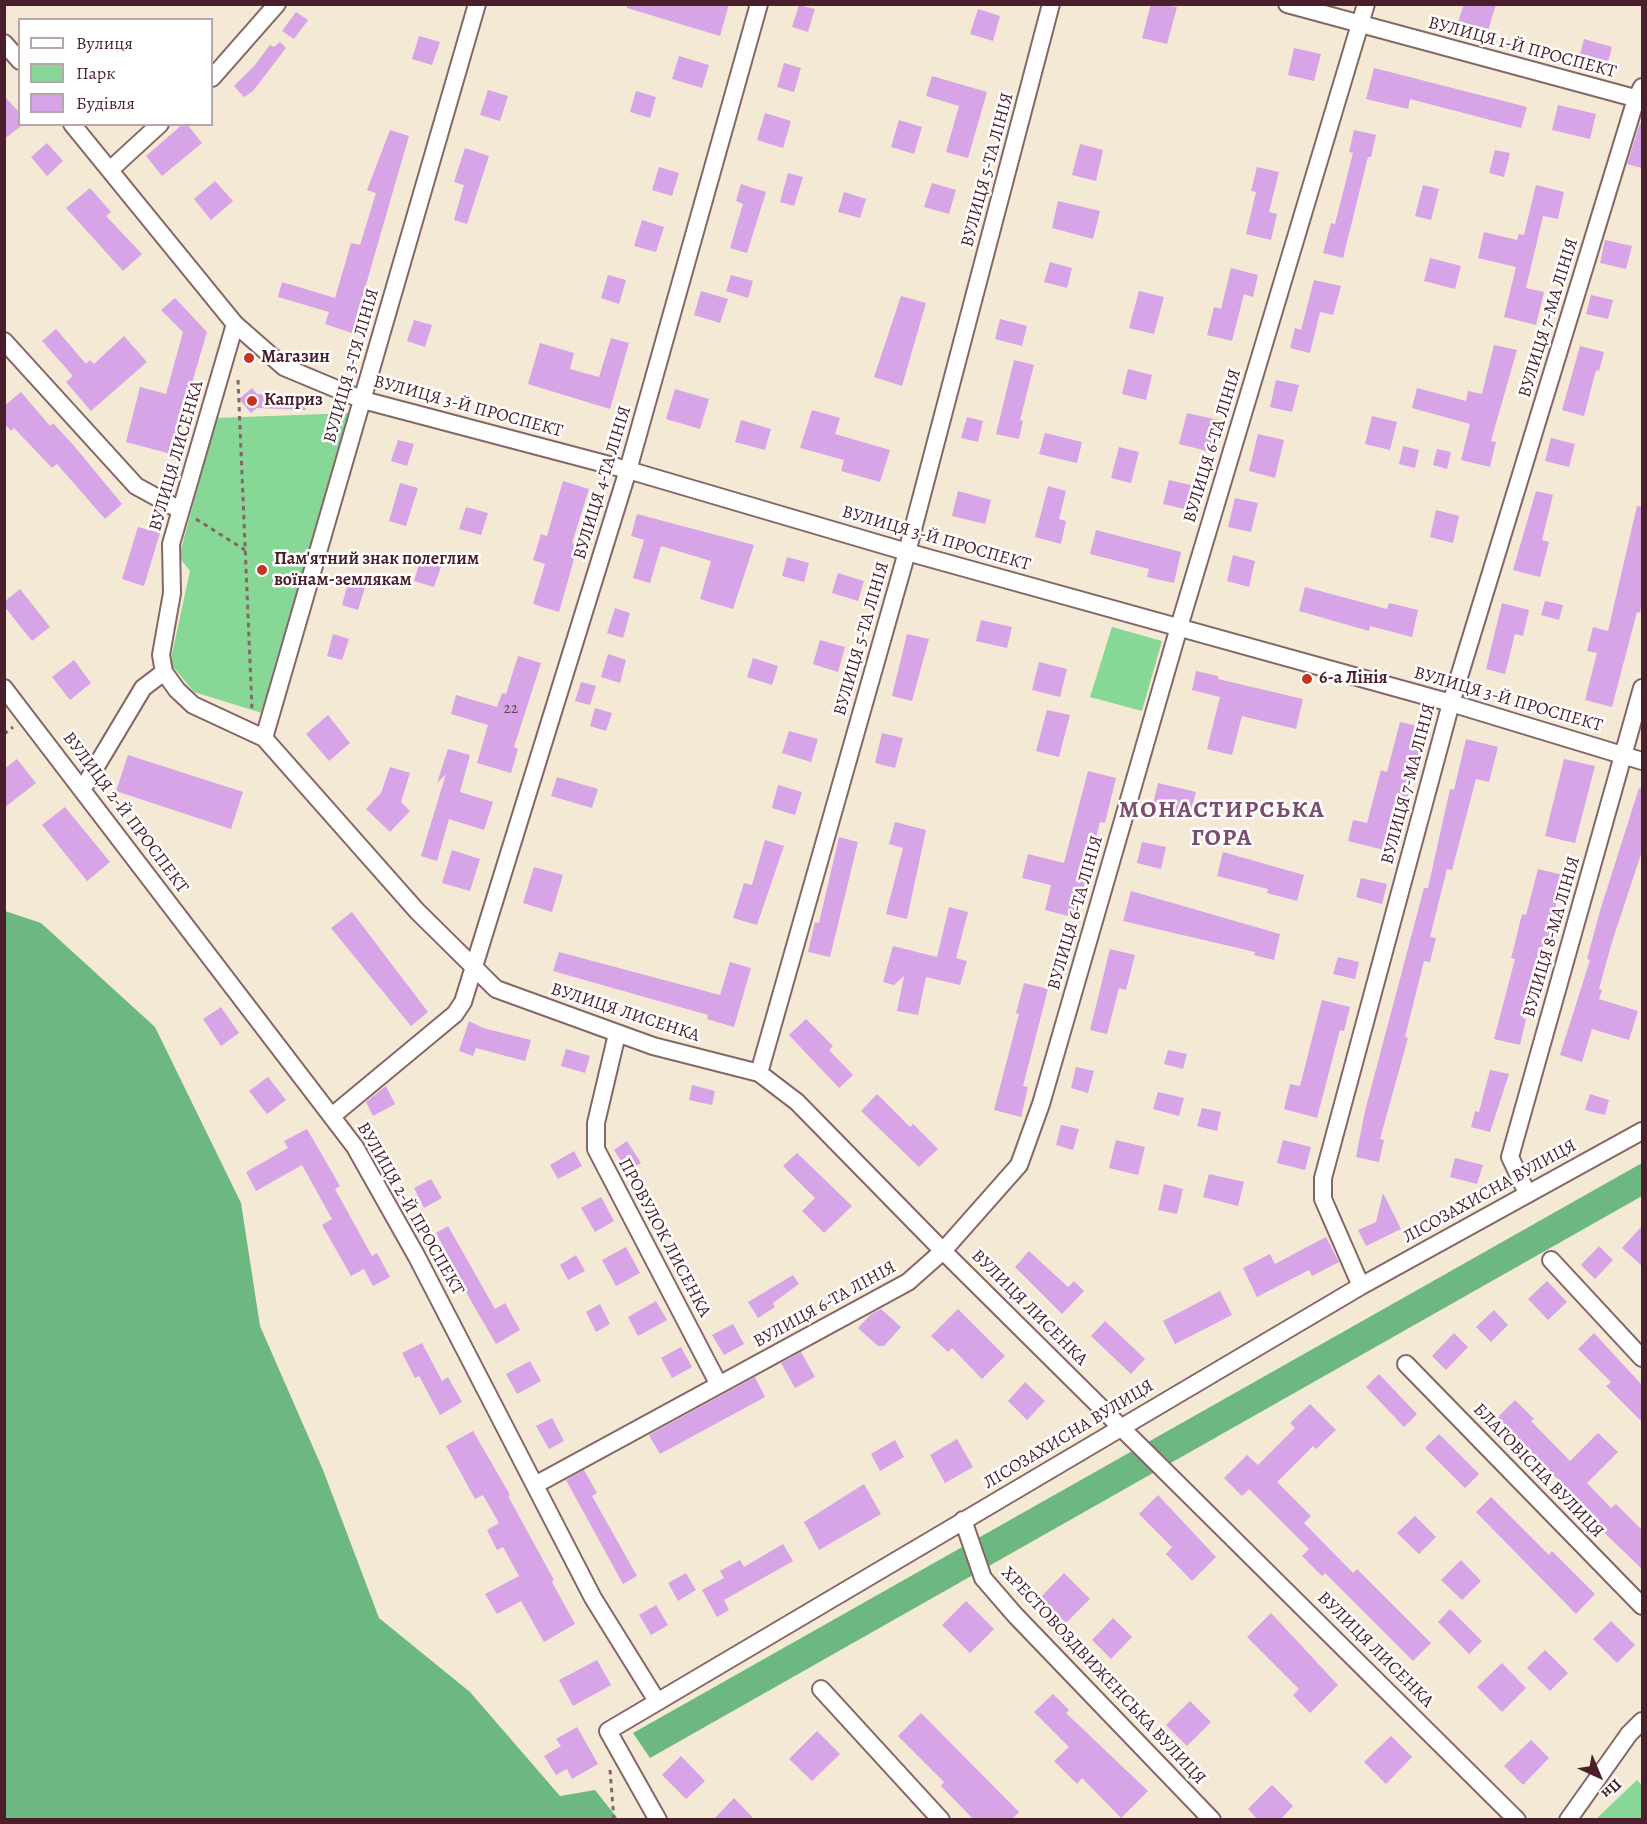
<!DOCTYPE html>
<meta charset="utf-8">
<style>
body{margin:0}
#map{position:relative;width:1647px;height:1824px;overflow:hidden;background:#f4e9d4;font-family:Alegreya,serif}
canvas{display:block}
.frame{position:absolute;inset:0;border:6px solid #4a1f2b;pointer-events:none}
.legend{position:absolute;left:18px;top:18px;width:195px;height:108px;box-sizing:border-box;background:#fff;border:2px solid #b7a5aa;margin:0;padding:8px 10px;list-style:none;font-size:18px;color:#4a1f2b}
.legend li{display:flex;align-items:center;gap:12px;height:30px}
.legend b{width:30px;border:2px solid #b7a5aa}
.north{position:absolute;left:1569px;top:1746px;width:60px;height:60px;-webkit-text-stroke:4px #fff;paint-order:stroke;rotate:136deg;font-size:16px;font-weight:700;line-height:24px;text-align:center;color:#4a1f2b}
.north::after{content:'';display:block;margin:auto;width:21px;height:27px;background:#4a1f2b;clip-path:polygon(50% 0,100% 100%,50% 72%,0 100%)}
</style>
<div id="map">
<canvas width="1647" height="1824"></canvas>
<div class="frame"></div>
<ul class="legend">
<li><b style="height:8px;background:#fff"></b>Вулиця</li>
<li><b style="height:16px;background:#87d797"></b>Парк</li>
<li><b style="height:16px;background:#d6a4e7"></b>Будівля</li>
</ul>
<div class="north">Пн</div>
</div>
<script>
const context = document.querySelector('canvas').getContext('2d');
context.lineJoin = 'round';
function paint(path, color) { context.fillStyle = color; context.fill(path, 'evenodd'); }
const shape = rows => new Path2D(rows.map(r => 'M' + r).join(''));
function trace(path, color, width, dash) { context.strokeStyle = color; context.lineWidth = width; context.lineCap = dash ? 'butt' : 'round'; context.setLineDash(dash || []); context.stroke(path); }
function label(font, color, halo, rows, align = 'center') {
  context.font = font + ' Alegreya,serif'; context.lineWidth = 5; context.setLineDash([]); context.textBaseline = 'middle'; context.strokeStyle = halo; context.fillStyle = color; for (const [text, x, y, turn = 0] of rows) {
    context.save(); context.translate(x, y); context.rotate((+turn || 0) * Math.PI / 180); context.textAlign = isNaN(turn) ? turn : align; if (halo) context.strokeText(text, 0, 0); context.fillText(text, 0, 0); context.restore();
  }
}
const green = shape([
 [351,413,265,714,194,692,170,663,190,571,179,557,216,418],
 [1112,627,1162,641,1142,711,1090,697],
 [1637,1780,1642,1785,1642,1819,1596,1819]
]);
const forest = shape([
 [5,911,41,923,155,1027,241,1203,260,1326,323,1470,379,1618,470,1692,560,1796,595,1790,618,1819,5,1819],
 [1642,1163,1642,1196,650,1758,633,1733]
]);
const building = shape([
 [627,4,729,4,720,36,627,8],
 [1151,4,1177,7,1167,44,1142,38],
 [1464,4,1496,4,1487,34,1457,25],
 [799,5,815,9,808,32,792,27],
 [978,9,1000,16,993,41,970,34],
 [296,12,308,20,294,39,282,31],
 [419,36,440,42,432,65,412,59],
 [1584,39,1612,47,1607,66,1579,58],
 [280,42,286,48,253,91,244,97,234,86,255,65,270,45,274,47],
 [1294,48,1321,54,1314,81,1288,75],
 [679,56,709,65,702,88,672,79],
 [784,63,801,68,794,92,777,87],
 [1374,68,1527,107,1521,128,1410,99,1408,109,1366,99],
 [932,76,987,92,968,158,946,152,959,106,926,96],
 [488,90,508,96,500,121,480,115],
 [636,91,656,97,650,118,630,112],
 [4,96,20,113,20,127,4,139],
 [1558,105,1596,114,1590,139,1552,130],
 [765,113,791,121,783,148,757,140],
 [899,120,922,127,914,154,891,147],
 [1640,123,1642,124,1642,168,1627,164],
 [183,124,187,124,202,143,162,176,146,156],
 [390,130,409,136,352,333,325,324,329,312,278,297,282,282,335,298,351,243,360,245,376,193,367,190],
 [1354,130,1376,135,1371,157,1368,157,1343,258,1323,253,1331,223,1335,224,1353,153,1349,152],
 [47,143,63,161,47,176,31,157],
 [1080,144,1103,150,1096,181,1072,175],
 [465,148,489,156,467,224,454,220,464,185,454,182],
 [1495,150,1510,153,1504,177,1489,173],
 [659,167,679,173,672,196,652,190],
 [1257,167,1279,172,1269,212,1277,214,1271,240,1246,234,1256,192,1251,191],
 [788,173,803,177,794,206,780,202],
 [215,181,233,201,211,220,194,199],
 [932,183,956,190,949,214,924,207],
 [741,184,766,192,747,253,730,248,743,204,736,201],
 [1423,185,1439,189,1431,220,1415,216],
 [1536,185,1564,192,1558,219,1543,216,1526,288,1544,292,1536,325,1504,317,1516,267,1478,258,1484,232,1517,240,1519,234,1524,235],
 [90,188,111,212,106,216,142,254,123,271,66,208],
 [844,192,866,199,860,218,838,212],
 [1058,201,1100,211,1093,239,1052,228],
 [642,220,664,227,656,252,634,246],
 [1605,240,1632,246,1626,269,1600,263],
 [1430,258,1461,266,1455,289,1424,281],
 [1050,262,1072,268,1067,288,1044,282],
 [1231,268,1258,275,1253,297,1244,294,1232,341,1207,335,1214,307,1221,309],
 [608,275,626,280,619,304,601,298],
 [731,275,753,281,748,298,726,291],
 [1314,280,1341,286,1333,315,1320,312,1310,353,1290,348,1295,328,1301,330],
 [701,291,728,299,720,323,694,315],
 [1139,291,1164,297,1154,334,1129,328],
 [1591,295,1613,300,1608,319,1586,314],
 [901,296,926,303,902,386,874,377],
 [175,298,207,332,171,454,126,442,140,387,166,394,183,332,161,310],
 [1000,319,1027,326,1022,346,995,339],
 [414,320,432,325,425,347,407,341],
 [56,329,86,364,90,360,94,364,124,336,147,362,91,411,66,382,73,376,42,341],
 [611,338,629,343,610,409,528,384,540,343,574,353,570,369,599,377],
 [1494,345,1517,350,1491,441,1496,442,1490,467,1461,460,1470,424,1412,408,1417,388,1466,401,1468,391,1482,394],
 [1580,346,1604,352,1599,371,1596,370,1584,416,1562,410],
 [1014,360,1034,365,1020,420,1023,421,1019,439,996,434],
 [1128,369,1152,375,1146,400,1122,394],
 [1276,380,1299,385,1292,412,1270,407],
 [252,388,257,394,306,396,306,410,257,408,251,413,239,399],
 [675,389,709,399,700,429,666,419],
 [21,392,50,426,53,423,75,447,122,504,105,519,57,464,52,468,14,428,11,431,4,423,4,406],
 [812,410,840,418,835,434,890,450,880,482,841,471,844,460,800,448],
 [1187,413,1219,420,1211,452,1179,444],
 [1372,416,1397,422,1390,450,1365,444],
 [967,417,983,421,978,442,961,438],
 [741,420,771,429,765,450,735,442],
 [1045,433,1082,442,1077,463,1039,454],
 [1258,434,1284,440,1275,478,1249,471],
 [1551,438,1575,444,1569,467,1545,461],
 [398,440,414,444,407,466,391,461],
 [1403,446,1419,450,1415,468,1399,464],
 [1119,447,1139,452,1131,483,1111,478],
 [1437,449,1451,452,1447,469,1433,465],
 [1169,480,1195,486,1189,510,1163,504],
 [563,481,589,489,572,543,578,545,559,612,533,604,545,564,533,560,541,534,547,536],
 [400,483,418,488,406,526,389,521],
 [1048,486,1066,491,1059,519,1066,521,1061,544,1035,537],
 [958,491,991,500,985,524,952,516],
 [1536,491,1553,495,1542,540,1549,542,1540,577,1513,570],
 [1235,498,1258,503,1251,532,1228,527],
 [1637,506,1642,507,1642,602,1640,613,1637,612,1612,707,1585,700,1597,653,1587,651,1593,627,1608,631],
 [466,507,488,513,481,535,459,529],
 [1436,510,1459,516,1453,543,1430,537],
 [637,514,754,545,733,609,700,599,711,561,661,546,650,583,633,578,644,540,631,536],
 [138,527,160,533,144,586,122,579],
 [1096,530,1181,552,1174,583,1147,577,1149,569,1090,554],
 [1233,555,1255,561,1249,587,1227,581],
 [787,557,809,563,804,582,782,576],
 [421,558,442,564,434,587,414,581],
 [838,573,864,581,858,601,832,593],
 [349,579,366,584,358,610,342,605],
 [1305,587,1387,609,1389,603,1418,610,1412,637,1370,626,1369,631,1299,611],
 [20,589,50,627,32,641,4,606,4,602],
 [1545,601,1563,605,1559,620,1541,615],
 [1502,603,1529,610,1523,636,1515,634,1505,674,1486,669],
 [615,608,630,613,623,638,607,633],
 [981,620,1012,627,1007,648,976,641],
 [333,634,349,639,342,660,327,656],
 [907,634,929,639,912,701,892,696],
 [820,640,845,647,838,672,813,664],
 [608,654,626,660,620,683,601,677],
 [518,656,541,663,514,747,518,749,511,773,477,763,488,725,451,714,456,695,497,707,502,693,506,694],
 [753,658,778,666,772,685,747,677],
 [74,660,91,683,70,700,52,677],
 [1039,662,1067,669,1060,697,1032,690],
 [1196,671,1218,676,1218,679,1303,699,1296,729,1242,716,1232,755,1207,749,1220,697,1192,690],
 [581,682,596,686,590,705,575,701],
 [595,708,612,713,606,731,590,726],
 [1047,710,1070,715,1059,757,1036,751],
 [328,715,350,743,329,761,306,734],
 [1400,722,1427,728,1392,852,1348,841,1353,820,1367,823,1381,770,1387,772],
 [789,731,818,739,811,762,782,753],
 [882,733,903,738,895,768,875,763],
 [1466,739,1498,747,1489,782,1476,779,1452,870,1447,869,1430,937,1436,938,1430,962,1424,961,1405,1037,1408,1038,1380,1139,1384,1140,1379,1162,1356,1157,1365,1111,1424,888,1428,888,1450,789,1454,790],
 [448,749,470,755,460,792,493,802,484,830,449,819,437,861,421,856,446,774,437,783],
 [128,755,243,792,231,829,116,791],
 [17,759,36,783,4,808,4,769],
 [1564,759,1595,766,1575,843,1545,836],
 [390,767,410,773,401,802,410,811,390,832,366,809,381,793],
 [1088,771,1116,778,1105,823,1100,822,1076,918,1045,910,1051,885,1022,878,1028,854,1064,863],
 [557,777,598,789,592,808,551,796],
 [1158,783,1196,792,1189,817,1152,808],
 [778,785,802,792,795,815,772,808],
 [1639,788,1642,789,1642,851,1612,942,1599,989,1602,990,1599,999,1638,1011,1629,1040,1592,1029,1582,1062,1560,1055,1590,960,1587,959,1600,911],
 [65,807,110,862,87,881,42,825],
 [895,822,926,830,907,919,886,914,903,848,889,844],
 [839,837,858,842,830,957,808,952,815,922,819,923],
 [765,840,784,846,757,925,733,918,744,883,752,885],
 [1142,842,1166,847,1161,869,1137,863],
 [452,850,480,859,470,891,442,883],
 [1223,852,1304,875,1297,901,1267,893,1268,889,1217,876],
 [534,867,563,875,552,912,523,903],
 [1538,869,1563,875,1547,942,1544,941,1539,965,1536,964,1523,1018,1526,1019,1520,1045,1494,1039,1515,959,1511,958,1515,943,1522,914,1526,915],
 [1361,878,1387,884,1382,904,1356,897],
 [1131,891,1280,934,1274,960,1254,955,1255,952,1123,921],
 [949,907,968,912,956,958,967,961,960,985,926,977,918,1015,897,1011,904,976,894,985,883,982,893,946,937,957],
 [352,912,428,1012,411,1026,331,928],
 [1110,949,1135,955,1126,990,1119,988,1107,1034,1090,1030],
 [559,952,720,995,730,962,751,968,734,1027,707,1019,708,1015,553,971],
 [1338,957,1359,962,1355,979,1333,974],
 [1024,983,1048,989,1023,1086,1028,1087,1021,1117,994,1110,1019,1014,1016,1013],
 [1322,1000,1350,1007,1344,1031,1340,1030,1317,1118,1284,1109,1290,1084,1300,1086],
 [221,1007,239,1033,221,1046,203,1019],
 [806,1019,833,1046,829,1050,853,1075,839,1088,789,1035],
 [469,1021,483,1028,531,1040,525,1061,476,1048,473,1056,459,1051],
 [566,1049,590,1056,585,1073,561,1066],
 [1168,1050,1187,1054,1183,1069,1164,1064],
 [1076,1067,1094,1071,1088,1093,1071,1088],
 [1490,1070,1509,1074,1490,1132,1471,1127,1475,1111,1479,1112],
 [268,1077,286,1100,267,1114,249,1091],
 [692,1085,715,1091,712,1105,689,1100],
 [386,1086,395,1104,373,1116,366,1102],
 [1158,1092,1184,1098,1179,1116,1153,1109],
 [877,1094,910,1127,913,1124,938,1149,919,1167,861,1111],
 [1590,1094,1609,1100,1605,1115,1585,1110],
 [1202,1108,1221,1112,1217,1131,1197,1126],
 [1061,1125,1079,1129,1073,1150,1056,1145],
 [307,1129,340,1186,335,1189,372,1256,377,1253,390,1277,373,1286,364,1269,351,1276,322,1225,332,1219,302,1165,256,1191,246,1172,288,1148,284,1141],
 [1116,1140,1145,1147,1138,1175,1109,1168],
 [1283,1140,1311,1147,1305,1170,1277,1163],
 [627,1141,641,1163,628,1171,614,1150],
 [574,1151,582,1166,558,1179,550,1165],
 [797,1153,852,1206,824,1233,802,1211,815,1198,783,1166],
 [1455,1158,1483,1165,1477,1184,1450,1177],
 [1209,1174,1244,1182,1238,1206,1203,1197],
 [431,1179,442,1198,424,1208,414,1188],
 [1164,1184,1183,1189,1177,1214,1158,1210],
 [1383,1193,1401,1229,1366,1246,1358,1230,1376,1222],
 [601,1197,614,1221,595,1232,581,1208],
 [448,1226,495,1309,505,1303,520,1330,496,1344,456,1275,458,1274,436,1233],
 [1642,1226,1642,1266,1622,1248],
 [1326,1237,1339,1262,1312,1276,1309,1270,1257,1297,1243,1268,1270,1254,1275,1264],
 [1599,1246,1613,1260,1595,1279,1581,1265],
 [626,1247,640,1273,616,1286,602,1260],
 [1029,1251,1068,1287,1074,1281,1084,1291,1062,1314,1015,1267],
 [576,1255,585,1271,568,1280,560,1265],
 [793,1275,799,1284,773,1303,775,1307,758,1318,748,1302],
 [1547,1281,1567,1302,1548,1320,1528,1299],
 [1220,1291,1232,1315,1175,1344,1163,1321],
 [656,1301,667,1320,638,1336,628,1317],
 [600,1304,610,1324,596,1332,586,1312],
 [881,1309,901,1327,884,1346,878,1346,858,1328,870,1315],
 [958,1309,1005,1356,982,1379,952,1348,948,1352,931,1336],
 [1494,1310,1508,1325,1491,1342,1476,1327],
 [1105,1321,1145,1359,1131,1374,1091,1336],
 [733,1324,744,1344,724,1355,712,1335],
 [1454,1333,1468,1347,1446,1370,1432,1356],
 [1594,1333,1642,1385,1642,1422,1606,1386,1611,1382,1578,1349],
 [422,1343,442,1381,448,1377,462,1402,440,1415,419,1376,415,1378,402,1353],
 [681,1347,692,1367,672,1378,661,1358],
 [801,1352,815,1377,795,1388,781,1363],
 [530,1361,541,1381,517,1394,506,1374],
 [1379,1374,1417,1414,1404,1427,1366,1387],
 [755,1377,765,1397,660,1454,649,1435],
 [1025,1382,1045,1401,1027,1420,1008,1401],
 [1515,1400,1534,1419,1531,1421,1570,1461,1598,1433,1618,1452,1587,1483,1611,1508,1616,1504,1642,1530,1642,1569,1563,1493,1567,1489,1498,1417],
 [1310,1404,1336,1430,1316,1449,1313,1446,1277,1482,1311,1516,1304,1523,1353,1573,1357,1569,1431,1643,1413,1661,1325,1573,1322,1576,1302,1556,1309,1549,1249,1489,1242,1496,1224,1478,1247,1455,1258,1465,1295,1428,1290,1423],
 [552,1418,564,1441,549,1449,536,1426],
 [473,1431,510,1495,508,1496,554,1580,552,1582,575,1624,544,1642,521,1601,497,1614,485,1594,519,1576,503,1547,497,1550,487,1530,499,1523,483,1495,475,1499,446,1446],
 [1439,1434,1479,1474,1465,1488,1425,1448],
 [957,1439,973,1467,945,1483,930,1455],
 [895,1440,904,1457,880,1471,871,1454],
 [584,1470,597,1493,592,1496,637,1576,623,1584,566,1480],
 [864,1484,881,1514,819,1550,804,1522],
 [1158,1495,1216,1557,1192,1581,1166,1554,1172,1547,1139,1514],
 [1491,1497,1549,1555,1552,1551,1595,1594,1576,1614,1476,1512],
 [1415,1516,1436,1537,1419,1554,1397,1533],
 [783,1544,793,1561,724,1600,729,1610,717,1617,702,1590,724,1578,720,1571,740,1560,744,1567],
 [1461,1560,1481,1581,1462,1600,1441,1580],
 [686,1573,696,1590,678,1601,668,1583],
 [1064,1573,1090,1599,1066,1623,1041,1597],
 [966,1601,994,1629,970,1653,942,1625],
 [656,1605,668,1625,651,1635,639,1615],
 [1450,1609,1482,1641,1469,1654,1438,1622],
 [1271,1613,1338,1685,1310,1713,1293,1695,1299,1689,1247,1637],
 [1113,1618,1132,1637,1111,1659,1092,1640],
 [1611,1621,1635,1645,1617,1663,1593,1639],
 [1545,1650,1568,1673,1550,1691,1527,1668],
 [597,1660,611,1685,573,1706,559,1680],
 [1502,1663,1526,1688,1502,1712,1477,1687],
 [1053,1694,1069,1710,1066,1713,1148,1791,1121,1818,1082,1778,1077,1784,1054,1761,1069,1747,1034,1712],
 [1190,1701,1211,1722,1187,1746,1166,1725],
 [921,1713,1019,1812,1011,1820,974,1820,941,1786,944,1782,898,1736],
 [577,1727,598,1764,572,1779,567,1769,556,1775,544,1756,561,1746,556,1739],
 [817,1731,840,1754,812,1781,789,1759],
 [1391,1736,1412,1757,1386,1784,1364,1762],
 [1531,1740,1549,1758,1523,1785,1504,1766],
 [681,1756,705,1781,686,1799,662,1775],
 [1272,1785,1293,1806,1280,1820,1258,1820,1248,1809],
 [734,1798,755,1820,713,1820]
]);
const path = shape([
 [238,380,252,709],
 [196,519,245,550],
 [4,734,13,727],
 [610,1770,614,1820]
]);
const minor = shape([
 [1287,4,1642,100],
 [4,43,20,61],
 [212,78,277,4],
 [72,124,235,324,284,367,363,400,628,470,907,552,1451,703,1642,761],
 [110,170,160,124],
 [235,324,171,544,172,593,161,655,164,672,177,690,193,705,264,738,417,911,496,989,653,1046,759,1073,797,1102,943,1251,1517,1820],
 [4,341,136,486,180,510],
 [4,688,355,1147,417,1257,593,1598,657,1701],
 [264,738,477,4],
 [82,790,143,688,164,672],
 [617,1034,596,1123,596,1149,719,1385],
 [759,1073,907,552,1051,4],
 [332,1116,455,1014,463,1002,628,470,759,4],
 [1527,1193,1510,1157,1642,688],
 [1551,1260,1642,1358],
 [1361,1286,1323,1199,1323,1178,1451,703,1636,99,1642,87],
 [1406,1364,1642,1606],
 [535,1485,908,1282,943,1251,1019,1165,1041,1104,1179,627,1366,4],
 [963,1520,983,1578,1015,1615,1212,1820],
 [821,1689,941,1820],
 [658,1820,608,1731,1361,1286,1642,1131],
 [1568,1820,1629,1734,1642,1721]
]);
const markers = [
 [249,358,6,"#c8321e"],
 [252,401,6,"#c8321e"],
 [262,570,6,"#c8321e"],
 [1307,679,6,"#c8321e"]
];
const numberNames = [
 ["22",511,709]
];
const streetNames = [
 ["ВУЛИЦЯ 1-Й ПРОСПЕКТ",1522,48,15],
 ["ВУЛИЦЯ 5-ТА ЛІНІЯ",988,170,-75],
 ["ВУЛИЦЯ 7-МА ЛІНІЯ",1549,318,-73],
 ["ВУЛИЦЯ 3-ТЯ ЛІНІЯ",352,366,-74],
 ["ВУЛИЦЯ 3-Й ПРОСПЕКТ",468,407,15],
 ["ВУЛИЦЯ 6-ТА ЛІНІЯ",1213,446,-73],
 ["ВУЛИЦЯ ЛИСЕНКА",177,456,-74],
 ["ВУЛИЦЯ 4-ТА ЛІНІЯ",603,483,-73],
 ["ВУЛИЦЯ 3-Й ПРОСПЕКТ",936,539,16],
 ["ВУЛИЦЯ 5-ТА ЛІНІЯ",862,639,-74],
 ["ВУЛИЦЯ 3-Й ПРОСПЕКТ",1508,700,16],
 ["ВУЛИЦЯ 7-МА ЛІНІЯ",1409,784,-75],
 ["ВУЛИЦЯ 2-Й ПРОСПЕКТ",125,813,53],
 ["ВУЛИЦЯ 6-ТА ЛІНІЯ",1076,913,-74],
 ["ВУЛИЦЯ 8-МА ЛІНІЯ",1552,937,-74],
 ["ВУЛИЦЯ ЛИСЕНКА",625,1013,18],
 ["ЛІСОЗАХИСНА ВУЛИЦЯ",1490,1192,-29],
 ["ВУЛИЦЯ 2-Й ПРОСПЕКТ",410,1209,60],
 ["ПРОВУЛОК ЛИСЕНКА",664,1238,62],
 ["ВУЛИЦЯ 6-ТА ЛІНІЯ",825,1305,-29],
 ["ВУЛИЦЯ ЛИСЕНКА",1029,1308,45],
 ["ЛІСОЗАХИСНА ВУЛИЦЯ",1069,1435,-31],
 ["БЛАГОВІСНА ВУЛИЦЯ",1538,1471,46],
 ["ВУЛИЦЯ ЛИСЕНКА",1375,1650,45],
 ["ХРЕСТОВОЗДВИЖЕНСЬКА ВУЛИЦЯ",1103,1676,47]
];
const poiNames = [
 ["Магазин",261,358],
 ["Каприз",264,401],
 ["Пам'ятний знак полеглим",274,560],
 ["воїнам-землякам",274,581],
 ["6-а Лінія",1319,679]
];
const districtNames = [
 ["МОНАСТИРСЬКА",1222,811],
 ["ГОРА",1222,839]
];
paint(green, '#87d797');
paint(forest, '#6db880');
paint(building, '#d6a4e7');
trace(minor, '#866666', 20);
trace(path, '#866666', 3, [4.5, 4.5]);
trace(minor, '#fff', 16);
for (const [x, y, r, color] of markers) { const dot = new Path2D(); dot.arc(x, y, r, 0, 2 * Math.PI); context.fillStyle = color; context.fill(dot); trace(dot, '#fff', 2); }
label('15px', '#6d405a', null, numberNames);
label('18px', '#4a1f2b', '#fff', streetNames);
label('bold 18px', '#4a1f2b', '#fff', poiNames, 'left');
context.letterSpacing = '1.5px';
label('bold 24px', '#7b4e6d', '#fff', districtNames);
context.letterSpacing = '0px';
</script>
